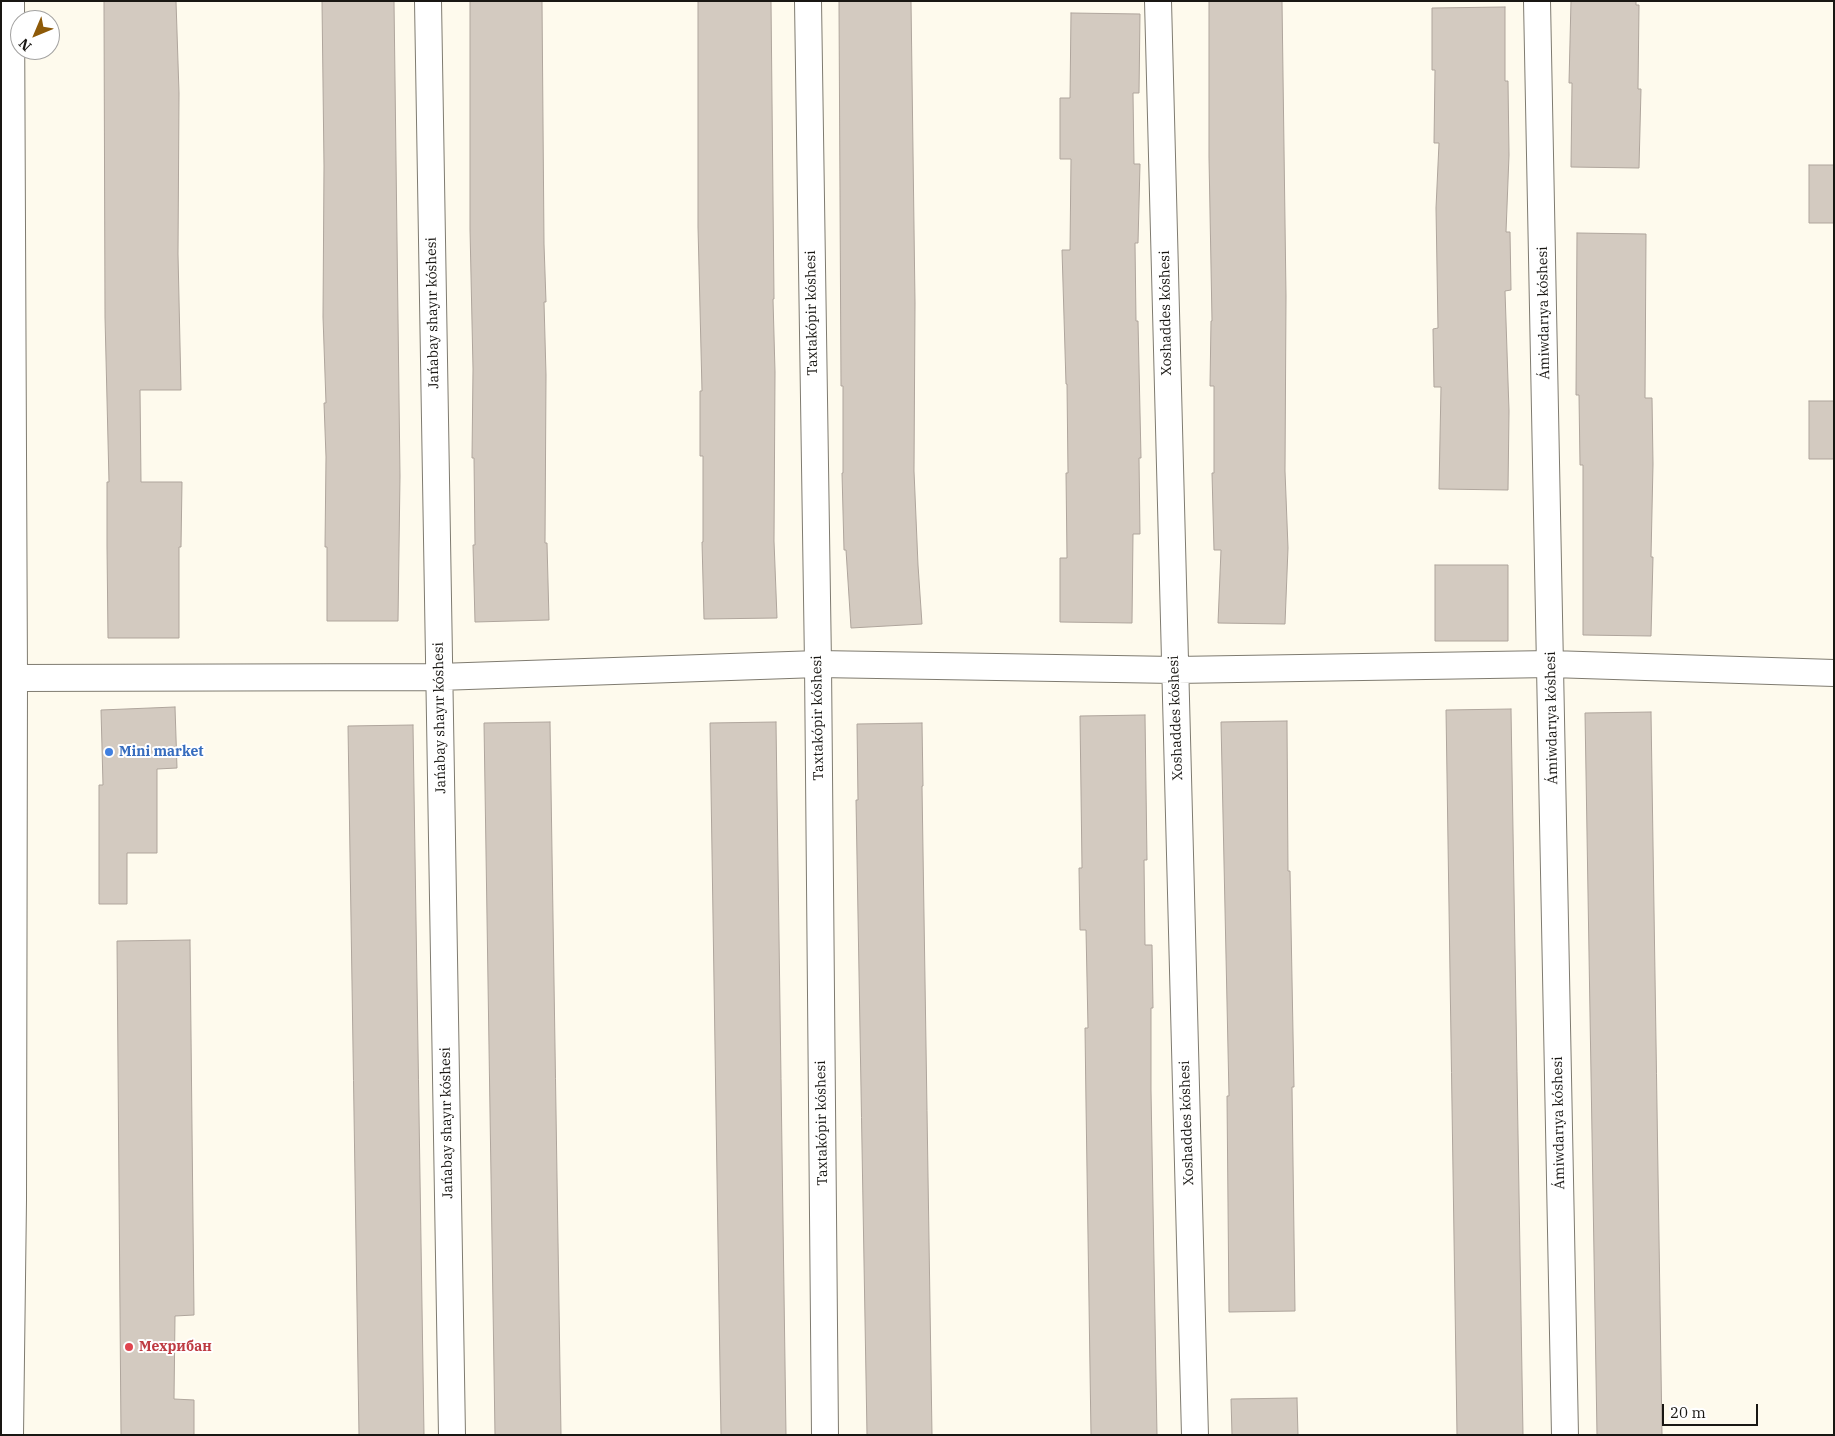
<!DOCTYPE html>
<meta charset="utf-8">
<style>
body{margin:0}
#map{position:relative;width:1835px;height:1436px;overflow:hidden;background:#fefaed;font-family:"IBM Plex Serif",serif}
canvas{display:block}
.frame{position:absolute;inset:0;border:2px solid #191713;pointer-events:none}
.north{position:absolute;left:10px;top:10px;width:50px;height:50px;box-sizing:border-box;background:#fff;border:1px solid #a3a2a1;border-radius:50%;rotate:225deg;font-size:14px;font-weight:700;line-height:20px;text-align:center;color:#191713}
.north::after{content:'';display:block;margin:auto;width:18px;height:22px;background:#8e5a08;clip-path:polygon(50% 0,100% 100%,50% 72%,0 100%)}
.scale{position:absolute;left:1662px;top:1404px;width:96px;height:22px;box-sizing:border-box;border:2px solid #191713;border-top:0;padding-left:6px;font-size:15px;line-height:18px;white-space:nowrap;color:#191713;-webkit-text-stroke:4px #fff;paint-order:stroke}
</style>
<div id="map">
<canvas width="1835" height="1436"></canvas>
<div class="frame"></div>
<div class="north">N</div>
<div class="scale">20 m</div>
</div>
<script>
const context = document.querySelector('canvas').getContext('2d');
context.lineJoin = 'round';
function paint(path, color) { context.fillStyle = color; context.fill(path, 'evenodd'); }
const shape = rows => new Path2D(rows.map(r => 'M' + r).join(''));
function trace(path, color, width, dash) { context.strokeStyle = color; context.lineWidth = width; context.lineCap = dash ? 'butt' : 'round'; context.setLineDash(dash || []); context.stroke(path); }
function label(font, color, halo, rows, align = 'center') {
  context.font = font + ' "IBM Plex Serif",serif'; context.lineWidth = 4; context.setLineDash([]); context.textBaseline = 'middle'; context.strokeStyle = halo; context.fillStyle = color; for (const [text, x, y, turn = 0] of rows) {
    context.save(); context.translate(x, y); context.rotate((+turn || 0) * Math.PI / 180); context.textAlign = isNaN(turn) ? turn : align; if (halo) context.strokeText(text, 0, 0); context.fillText(text, 0, 0); context.restore();
  }
}
const building = shape([
 [104,1,176,1,179,93,178,254,181,390,140,390,141,482,182,482,181,547,179,547,179,638,108,638,107,546,107,482,109,482,105,317,104,1],
 [322,1,394,1,400,476,398,621,327,621,327,547,325,547,326,457,324,403,326,403,323,317,324,166,322,1],
 [470,1,542,1,544,244,546,302,544,302,546,375,545,543,547,543,549,620,475,622,473,545,475,545,474,458,472,458,473,369,470,229,470,1],
 [698,1,771,1,774,299,773,299,775,372,774,541,777,618,704,619,702,542,703,542,703,456,700,456,700,391,702,391,698,227,698,1],
 [839,1,911,1,915,303,914,471,918,565,922,624,851,628,846,550,844,550,842,473,843,473,843,386,841,386,839,1],
 [1209,1,1282,1,1286,296,1285,471,1288,548,1285,624,1218,623,1221,550,1214,550,1212,473,1214,473,1214,386,1210,386,1211,321,1212,321,1209,157,1209,1],
 [1571,1,1636,1,1636,5,1639,5,1638,89,1641,89,1639,168,1571,167,1572,83,1569,83,1571,1],
 [1505,7,1505,81,1508,81,1509,155,1506,232,1510,232,1511,290,1505,291,1509,411,1508,490,1439,489,1441,387,1434,387,1433,329,1438,328,1436,208,1439,143,1434,143,1435,70,1432,70,1432,8,1505,7],
 [1071,13,1140,14,1139,93,1133,93,1134,164,1140,164,1138,243,1135,243,1136,321,1138,321,1141,458,1139,458,1140,534,1133,534,1132,623,1060,622,1060,558,1067,558,1066,473,1068,473,1067,384,1066,384,1062,250,1070,250,1071,159,1060,159,1060,98,1070,98,1071,13],
 [1809,165,1834,165,1834,223,1809,223,1809,165],
 [1577,233,1646,234,1645,398,1652,398,1653,464,1651,557,1653,557,1651,636,1583,635,1583,465,1580,465,1579,395,1576,395,1577,233],
 [1809,401,1834,401,1834,459,1809,459,1809,401],
 [1435,565,1508,565,1508,641,1435,641,1435,565],
 [175,707,177,768,157,769,157,853,127,853,127,904,99,904,99,785,103,785,101,710,175,707],
 [1511,709,1523,1435,1457,1435,1446,710,1511,709],
 [1651,712,1662,1435,1597,1435,1585,713,1651,712],
 [1145,715,1147,860,1144,860,1145,945,1152,945,1153,1008,1151,1008,1151,1090,1157,1435,1091,1435,1086,1104,1085,1028,1088,1028,1086,930,1080,930,1079,868,1082,868,1080,716,1145,715],
 [1287,721,1288,871,1290,871,1294,1087,1292,1087,1295,1311,1229,1312,1227,1096,1229,1096,1221,722,1287,721],
 [550,722,561,1435,495,1435,484,723,550,722],
 [776,722,786,1435,721,1435,710,723,776,722],
 [922,723,923,786,922,786,932,1435,867,1435,856,800,858,800,857,724,922,723],
 [413,725,424,1435,359,1435,348,726,413,725],
 [190,940,194,1315,175,1316,174,1399,194,1400,194,1435,121,1435,117,941,190,940],
 [1297,1398,1298,1435,1232,1435,1231,1399,1297,1398]
]);
const minor = shape([
 [428,1,452,1435],
 [808,1,818,664,825,1435],
 [1158,1,1195,1435],
 [1537,1,1565,1435],
 [14,678,439,677,818,664,1175,670,1551,664,1834,673],
 [10,1435,13,1200,14,678,11,1]
]);
const markers = [
 [109,752,5,"#3f7fe0"],
 [129,1347,5,"#e0444e"]
];
const streetNames = [
 ["Jańabay shayır kóshesi",433,313,-91],
 ["Taxtakópir kóshesi",812,313,-91],
 ["Xoshaddes kóshesi",1166,313,-91],
 ["Ámiwdarıya kóshesi",1544,313,-91],
 ["Jańabay shayır kóshesi",440,718,-91],
 ["Taxtakópir kóshesi",818,718,-91],
 ["Xoshaddes kóshesi",1176,718,-92],
 ["Ámiwdarıya kóshesi",1552,718,-91],
 ["Jańabay shayır kóshesi",447,1123,-91],
 ["Taxtakópir kóshesi",822,1123,-91],
 ["Xoshaddes kóshesi",1187,1123,-92],
 ["Ámiwdarıya kóshesi",1559,1123,-91]
];
const shopNames = [
 ["Mini market",119,752]
];
const healthNames = [
 ["Мехрибан",139,1347]
];
paint(building, '#d3cac0');
trace(building, '#afa59c', 1);
trace(minor, '#7f7b70', 28);
trace(minor, '#fff', 26);
for (const [x, y, r, color] of markers) { const dot = new Path2D(); dot.arc(x, y, r, 0, 2 * Math.PI); context.fillStyle = color; context.fill(dot); trace(dot, '#fff', 2); }
label('14px', '#191713', '#fff', streetNames);
label('bold 14px', '#366cbe', '#fff', shopNames, 'left');
label('bold 14px', '#be3a42', '#fff', healthNames, 'left');
</script>
